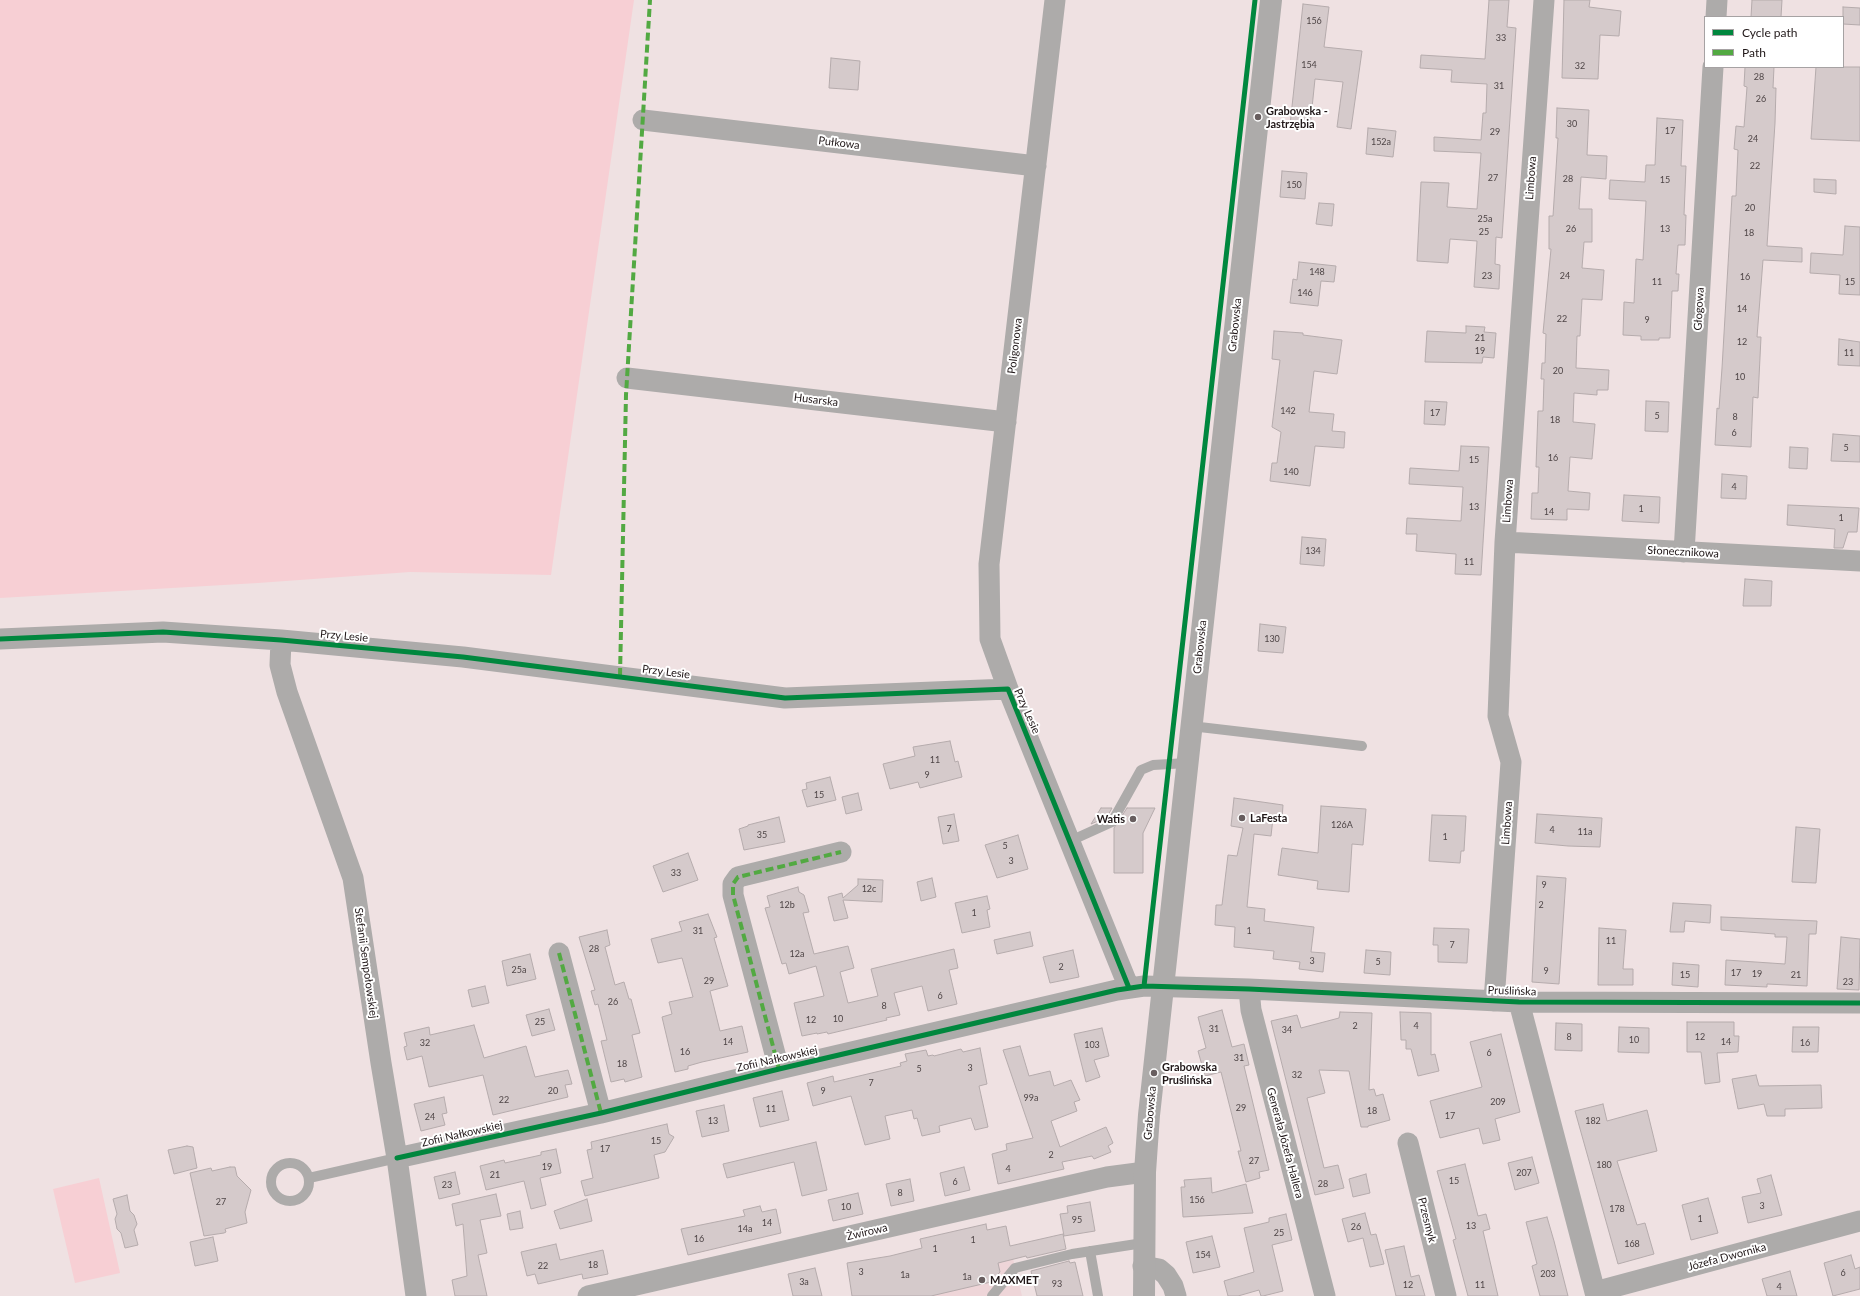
<!DOCTYPE html>
<meta charset="utf-8">
<style>
body{margin:0}
#map{position:relative;width:1860px;height:1296px;overflow:hidden;background:#efe1e2;font-family:Lato,sans-serif}
canvas{display:block}
.legend{position:absolute;left:1704px;top:16px;width:140px;height:52px;box-sizing:border-box;background:#fff;border:1px solid #a6a2a3;margin:0;padding:5px 7px;list-style:none;font-size:12px;color:#201718}
.legend li{display:flex;align-items:center;gap:8px;height:20px}
.legend b{width:20px;border:1px solid #a6a2a3}
</style>
<div id="map">
<canvas width="1860" height="1296"></canvas>
<ul class="legend">
<li><b style="height:5px;background:#00873e"></b>Cycle path</li>
<li><b style="height:5px;background:#52a942"></b>Path</li>
</ul>
</div>
<script>
const context = document.querySelector('canvas').getContext('2d');
context.lineJoin = 'round';
function paint(path, color) { context.fillStyle = color; context.fill(path, 'evenodd'); }
const shape = rows => new Path2D(rows.map(r => 'M' + r).join(''));
function trace(path, color, width, dash) { context.strokeStyle = color; context.lineWidth = width; context.lineCap = dash ? 'butt' : 'round'; context.setLineDash(dash || []); context.stroke(path); }
function label(font, color, halo, rows, align = 'center') {
  context.font = font + ' Lato,sans-serif'; context.lineWidth = 4; context.setLineDash([]); context.textBaseline = 'middle'; context.strokeStyle = halo; context.fillStyle = color; for (const [text, x, y, turn = 0] of rows) {
    context.save(); context.translate(x, y); context.rotate((+turn || 0) * Math.PI / 180); context.textAlign = isNaN(turn) ? turn : align; if (halo) context.strokeText(text, 0, 0); context.fillText(text, 0, 0); context.restore();
  }
}
const built = shape([
 [1013,1259,1022,1296,854,1296]
]);
const green = shape([
 [0,0,634,0,551,575,410,572,258,583,0,598],
 [99,1178,120,1273,75,1283,53,1189]
]);
const building = shape([
 [1489,0,1509,0,1507,27,1516,28,1502,238,1496,237,1495,264,1500,265,1499,289,1474,287,1477,241,1450,239,1448,263,1417,261,1421,182,1449,183,1447,207,1477,209,1481,153,1434,151,1434,137,1481,140,1483,113,1486,113,1487,84,1451,82,1452,70,1420,68,1421,55,1485,59,1489,0],
 [1564,0,1590,0,1589,7,1621,11,1619,36,1600,35,1598,79,1562,78,1564,0],
 [1752,0,1782,0,1781,17,1751,17,1752,0],
 [1303,4,1329,7,1324,47,1362,51,1351,129,1337,127,1343,82,1315,79,1310,127,1290,125,1303,4],
 [1843,7,1860,8,1860,25,1843,24,1843,7],
 [831,58,860,61,858,90,829,88,831,58],
 [1745,67,1774,67,1773,88,1776,88,1775,123,1767,246,1802,248,1802,262,1763,260,1757,337,1761,337,1758,398,1753,397,1751,447,1715,445,1717,408,1719,409,1722,368,1732,196,1736,196,1738,150,1734,149,1736,126,1744,127,1747,87,1744,86,1745,67],
 [1816,67,1860,67,1860,141,1811,139,1816,67],
 [1557,108,1589,110,1587,155,1607,156,1606,179,1581,177,1579,209,1592,209,1592,242,1584,242,1582,268,1604,270,1602,300,1582,299,1580,336,1577,336,1576,368,1609,370,1608,390,1597,390,1597,395,1574,393,1573,422,1595,424,1592,459,1570,457,1568,491,1590,493,1589,510,1567,509,1567,520,1531,519,1532,493,1538,493,1539,467,1536,467,1538,411,1543,411,1544,379,1541,379,1542,363,1545,363,1546,334,1543,333,1551,249,1549,249,1549,216,1553,216,1558,138,1556,138,1557,108],
 [1657,118,1683,120,1681,166,1686,166,1684,215,1686,215,1685,245,1678,245,1676,274,1679,274,1678,291,1672,291,1670,338,1659,338,1659,340,1641,340,1641,336,1623,335,1624,302,1634,303,1636,259,1643,260,1646,201,1609,199,1610,180,1645,182,1646,165,1655,165,1657,118],
 [1368,128,1396,131,1393,157,1366,154,1368,128],
 [1282,171,1307,173,1305,199,1280,197,1282,171],
 [1814,179,1836,180,1836,194,1814,192,1814,179],
 [1319,203,1334,204,1332,226,1316,224,1319,203],
 [1845,226,1860,227,1860,295,1839,294,1840,275,1810,273,1811,253,1843,255,1845,226],
 [1299,262,1336,266,1334,282,1321,281,1318,306,1290,303,1293,279,1297,280,1299,262],
 [1466,326,1485,327,1484,332,1496,333,1494,358,1483,357,1482,363,1425,362,1427,331,1466,333,1466,326],
 [1274,331,1303,333,1303,335,1342,340,1337,374,1314,371,1309,412,1334,414,1332,431,1345,432,1344,448,1315,446,1310,486,1270,481,1272,463,1277,463,1281,432,1272,427,1280,360,1272,359,1274,331],
 [1839,339,1860,342,1860,366,1838,365,1839,339],
 [1425,401,1447,402,1445,425,1424,424,1425,401],
 [1646,401,1669,402,1668,432,1645,431,1646,401],
 [1833,434,1860,436,1860,462,1831,461,1833,434],
 [1461,446,1489,447,1481,575,1455,574,1456,554,1416,551,1417,534,1406,534,1407,518,1461,521,1463,487,1409,484,1410,468,1459,471,1461,446],
 [1790,447,1808,448,1807,469,1789,468,1790,447],
 [1722,474,1747,476,1746,499,1721,498,1722,474],
 [1624,495,1660,497,1659,523,1622,521,1624,495],
 [1788,505,1859,508,1857,532,1848,532,1843,548,1834,548,1835,529,1787,525,1788,505],
 [1302,537,1326,539,1324,566,1300,564,1302,537],
 [1745,579,1772,581,1771,606,1743,606,1745,579],
 [1260,624,1286,627,1283,653,1258,651,1260,624],
 [950,741,955,762,958,761,962,777,920,788,918,782,890,789,883,764,915,756,913,747,950,741],
 [830,777,836,800,807,807,802,790,807,789,806,783,830,777],
 [858,793,862,810,846,814,842,797,858,793],
 [1234,798,1283,805,1282,819,1273,818,1271,836,1254,834,1247,907,1265,909,1264,921,1314,927,1311,952,1325,953,1323,972,1299,969,1300,962,1273,959,1274,951,1234,947,1235,927,1215,925,1216,905,1222,905,1228,855,1237,856,1243,828,1231,826,1234,798],
 [1321,806,1366,809,1363,845,1352,844,1349,892,1317,889,1318,881,1278,875,1282,848,1318,853,1321,806],
 [1101,808,1112,808,1107,817,1091,824,1101,808],
 [1127,808,1155,808,1143,833,1143,873,1114,873,1114,828,1127,808],
 [954,814,959,841,943,844,938,817,954,814],
 [1537,814,1602,818,1600,847,1568,846,1535,843,1537,814],
 [1432,815,1466,816,1464,851,1461,851,1460,863,1429,861,1432,815],
 [779,817,785,842,744,850,739,829,748,826,748,825,779,817],
 [1796,827,1820,829,1816,883,1792,882,1796,827],
 [1018,835,1028,869,997,878,985,845,1018,835],
 [688,853,698,880,663,892,653,866,688,853],
 [1537,876,1566,878,1559,984,1532,982,1537,876],
 [932,878,936,897,921,901,917,882,932,878],
 [858,879,883,880,882,902,843,900,848,918,834,921,828,897,842,893,843,898,858,885,858,879],
 [798,887,799,892,804,895,809,912,803,913,814,954,848,946,854,968,840,972,848,1003,878,996,871,969,954,949,958,968,949,970,957,1004,928,1011,922,986,894,993,900,1015,886,1018,887,1020,828,1034,827,1032,817,1034,817,1033,802,1036,794,1003,824,996,816,966,789,974,786,963,782,964,765,908,770,907,767,896,798,887],
 [987,896,990,909,987,910,990,927,962,933,955,903,987,896],
 [1673,903,1711,905,1710,923,1685,921,1684,932,1670,932,1673,903],
 [708,914,717,937,714,938,728,986,710,991,720,1031,742,1026,748,1052,702,1062,688,1066,688,1069,675,1072,662,1017,672,1014,669,1002,693,997,682,958,658,963,651,939,682,931,679,922,708,914],
 [1721,917,1817,921,1816,934,1809,934,1807,986,1767,984,1767,987,1725,985,1726,960,1785,964,1787,937,1775,937,1775,934,1721,930,1721,917],
 [1434,928,1469,929,1467,963,1438,962,1438,945,1433,945,1434,928],
 [1599,928,1626,930,1623,969,1633,969,1633,985,1598,985,1599,928],
 [607,930,610,945,605,947,615,985,624,982,629,999,631,999,640,1033,632,1035,642,1077,625,1082,624,1079,611,1082,601,1041,607,1040,598,1004,595,1005,591,991,595,990,579,937,607,930],
 [1030,932,1033,946,997,954,994,940,1030,932],
 [1841,937,1860,939,1859,990,1837,989,1841,937],
 [1073,950,1079,977,1050,983,1043,957,1073,950],
 [1366,950,1391,952,1390,975,1364,973,1366,950],
 [530,954,536,979,507,986,502,961,530,954],
 [1673,963,1699,965,1698,987,1672,985,1673,963],
 [485,986,489,1003,472,1007,468,990,485,986],
 [549,1009,555,1030,532,1036,526,1015,549,1009],
 [1222,1010,1232,1047,1244,1044,1249,1065,1244,1066,1269,1170,1259,1172,1260,1178,1246,1182,1238,1151,1241,1151,1221,1072,1205,1076,1198,1051,1206,1048,1198,1017,1222,1010],
 [1340,1012,1372,1013,1369,1090,1374,1089,1376,1096,1383,1094,1390,1120,1368,1126,1368,1127,1361,1127,1349,1071,1319,1070,1325,1093,1307,1098,1324,1168,1338,1165,1344,1188,1315,1195,1271,1021,1297,1015,1301,1028,1339,1018,1340,1012],
 [1400,1012,1431,1013,1431,1055,1435,1054,1439,1071,1418,1076,1411,1049,1406,1049,1406,1040,1401,1040,1400,1012],
 [1687,1022,1734,1022,1734,1036,1739,1036,1738,1052,1717,1053,1720,1082,1705,1084,1701,1052,1687,1052,1687,1022],
 [1556,1023,1582,1024,1582,1051,1555,1050,1556,1023],
 [474,1025,484,1058,526,1046,535,1077,568,1070,572,1084,565,1085,568,1097,493,1115,483,1075,429,1087,422,1056,407,1060,404,1047,407,1046,404,1033,429,1027,430,1035,474,1025],
 [1619,1027,1649,1028,1649,1053,1618,1052,1619,1027],
 [1793,1027,1819,1027,1818,1052,1792,1052,1793,1027],
 [1102,1028,1109,1056,1094,1060,1100,1077,1086,1082,1074,1034,1102,1028],
 [1501,1034,1520,1112,1495,1119,1500,1140,1483,1144,1479,1128,1440,1138,1430,1101,1482,1087,1470,1042,1501,1034],
 [1020,1046,1029,1076,1050,1071,1054,1086,1071,1080,1080,1100,1074,1102,1077,1111,1051,1121,1060,1147,1106,1127,1113,1143,1108,1146,1111,1152,1094,1159,1092,1156,1062,1162,1064,1169,998,1184,992,1154,1007,1150,1006,1144,1033,1138,1003,1050,1020,1046],
 [980,1048,987,1084,979,1086,988,1127,975,1130,971,1118,939,1126,940,1132,922,1136,917,1118,914,1119,912,1110,885,1116,890,1139,865,1145,851,1096,813,1106,807,1083,833,1076,834,1082,901,1066,900,1063,907,1061,905,1054,926,1050,928,1056,933,1055,934,1056,961,1049,963,1052,980,1048],
 [1756,1075,1759,1086,1821,1085,1822,1108,1785,1109,1785,1116,1767,1116,1764,1104,1738,1109,1732,1079,1756,1075],
 [782,1091,789,1120,760,1127,753,1098,782,1091],
 [444,1097,447,1113,442,1114,445,1125,421,1131,414,1104,444,1097],
 [1603,1104,1607,1121,1647,1110,1657,1151,1617,1161,1637,1225,1645,1223,1654,1254,1618,1264,1575,1111,1603,1104],
 [724,1105,729,1131,702,1137,696,1111,724,1105],
 [667,1124,669,1134,674,1137,665,1152,654,1155,659,1178,585,1196,581,1181,593,1178,587,1150,592,1149,591,1142,667,1124],
 [816,1142,827,1190,802,1196,794,1162,727,1178,723,1164,816,1142],
 [187,1146,193,1147,197,1168,174,1174,168,1150,187,1146],
 [556,1149,561,1173,540,1178,546,1205,531,1209,524,1181,486,1190,480,1166,504,1160,505,1163,541,1155,541,1152,556,1149],
 [1532,1157,1539,1183,1515,1190,1508,1163,1532,1157],
 [1465,1164,1478,1216,1486,1214,1490,1229,1483,1231,1498,1296,1468,1296,1453,1240,1456,1239,1437,1171,1465,1164],
 [230,1167,235,1167,237,1176,251,1190,245,1212,247,1223,225,1229,226,1232,224,1233,204,1236,190,1173,211,1168,212,1171,230,1167],
 [964,1167,970,1190,945,1196,940,1173,964,1167],
 [455,1172,460,1194,439,1199,434,1177,455,1172],
 [1366,1174,1370,1193,1353,1197,1349,1179,1366,1174],
 [1771,1175,1782,1215,1748,1223,1742,1197,1761,1193,1757,1179,1771,1175],
 [1211,1178,1212,1193,1246,1184,1253,1213,1183,1217,1181,1187,1185,1187,1184,1180,1211,1178],
 [910,1179,914,1201,891,1206,886,1184,910,1179],
 [858,1193,863,1214,833,1221,828,1200,858,1193],
 [496,1194,501,1216,480,1220,487,1253,478,1255,487,1296,455,1296,452,1280,467,1276,463,1224,456,1226,452,1204,496,1194],
 [127,1195,130,1211,134,1215,137,1224,134,1230,138,1245,125,1248,121,1233,117,1229,115,1219,117,1214,113,1199,127,1195],
 [1708,1198,1718,1233,1691,1240,1682,1205,1708,1198],
 [587,1199,592,1221,560,1229,554,1211,587,1199],
 [1090,1202,1095,1231,1064,1236,1060,1214,1068,1213,1067,1206,1090,1202],
 [760,1206,762,1212,776,1209,781,1233,688,1255,681,1229,745,1216,743,1210,760,1206],
 [520,1211,523,1228,510,1230,507,1214,520,1211],
 [1365,1213,1371,1235,1376,1234,1384,1264,1370,1267,1363,1238,1348,1242,1342,1219,1365,1213],
 [1286,1214,1292,1240,1272,1245,1283,1291,1263,1296,1261,1296,1259,1290,1238,1296,1228,1296,1224,1281,1254,1272,1244,1228,1269,1222,1269,1218,1286,1214],
 [1547,1217,1554,1241,1568,1296,1540,1296,1532,1266,1537,1264,1526,1222,1547,1217],
 [986,1224,987,1230,1006,1226,1010,1246,1063,1234,1066,1249,1027,1258,1026,1256,998,1263,1000,1272,991,1282,931,1296,852,1296,847,1263,890,1256,922,1248,920,1239,986,1224],
 [1212,1236,1220,1267,1193,1273,1186,1242,1212,1236],
 [213,1237,218,1261,195,1266,190,1242,213,1237],
 [556,1244,560,1260,603,1250,608,1274,583,1279,582,1274,538,1284,535,1274,527,1276,521,1252,556,1244],
 [1404,1246,1411,1277,1419,1275,1425,1296,1396,1296,1385,1250,1404,1246],
 [1851,1255,1855,1269,1860,1267,1860,1289,1833,1296,1824,1263,1851,1255],
 [1069,1261,1070,1263,1075,1262,1083,1296,1037,1296,1031,1271,1069,1261],
 [815,1268,822,1296,793,1296,788,1274,815,1268],
 [1790,1271,1797,1296,1767,1296,1762,1279,1790,1271]
]);
const service = shape([
 [1191,726,1362,746],
 [1070,841,1112,822,1141,770,1153,765,1187,763],
 '271 1182a19 19 0 1 1 38 0a19 19 0 1 1-38 0Z',
 [309,1178,397,1158],
 [1090,1251,1098,1296],
 [992,1296,1015,1268,1072,1254,1143,1243]
]);
const minor = shape([
 [1716,17,1717,0],
 [643,120,1036,166],
 [627,378,1006,422],
 [1505,542,1860,561],
 [1684,552,1713,67],
 [0,639,163,632,281,640,463,657,785,698,1008,689,1129,988],
 [281,640,280,665,287,692,353,878,381,1063,397,1158,416,1296],
 [1008,689,990,639,989,564,1055,0],
 [559,953,601,1113],
 [1249,989,1251,1010,1325,1296],
 [1494,1001,1511,762,1498,716,1505,542,1544,0],
 [1519,1002,1596,1296],
 [779,1069,733,895,733,884,738,877,841,852],
 [1408,1143,1446,1296],
 [397,1158,601,1113,779,1069,1117,990,1144,986,1249,989,1519,1002,1860,1003],
 [1143,1266,1159,1269,1166,1275,1173,1286,1176,1296],
 [1595,1292,1860,1221],
 [588,1296,1107,1177,1145,1172]
]);
const tertiary = shape([
 [1144,1296,1145,1172,1149,1115,1271,0]
]);
const quiet = shape([
 [620,676,626,395,650,0],
 [559,953,601,1113],
 [779,1069,733,895,733,884,738,877,841,852]
]);
const cycleway = shape([
 [0,639,163,632,281,640,463,657,785,698,1008,689,1129,988],
 [1144,986,1255,0],
 [397,1158,601,1113,779,1069,1117,990,1144,986,1249,989,1519,1002,1860,1003]
]);
const markers = [
 [1258,117,4,"#685e5f"],
 [1242,818,4,"#685e5f"],
 [1133,819,4,"#685e5f"],
 [1154,1073,4,"#685e5f"],
 [982,1280,4,"#685e5f"]
];
const numberNames = [
 ["156",1314,21],
 ["33",1501,38],
 ["154",1309,65],
 ["32",1580,66],
 ["28",1759,77],
 ["31",1499,86],
 ["26",1761,99],
 ["30",1572,124],
 ["17",1670,131],
 ["29",1495,132],
 ["24",1753,139],
 ["152a",1381,142],
 ["22",1755,166],
 ["27",1493,178],
 ["28",1568,179],
 ["15",1665,180],
 ["150",1294,185],
 ["20",1750,208],
 ["25a",1485,219],
 ["26",1571,229],
 ["13",1665,229],
 ["25",1484,232],
 ["18",1749,233],
 ["148",1317,272],
 ["23",1487,276],
 ["24",1565,276],
 ["16",1745,277],
 ["11",1657,282],
 ["15",1850,282],
 ["146",1305,293],
 ["14",1742,309],
 ["22",1562,319],
 ["9",1647,320],
 ["21",1480,338],
 ["12",1742,342],
 ["19",1480,351],
 ["11",1849,353],
 ["20",1558,371],
 ["10",1740,377],
 ["142",1288,411],
 ["17",1435,413],
 ["5",1657,416],
 ["8",1735,417],
 ["18",1555,420],
 ["6",1734,433],
 ["5",1846,448],
 ["16",1553,458],
 ["15",1474,460],
 ["140",1291,472],
 ["4",1734,487],
 ["13",1474,507],
 ["1",1641,509],
 ["14",1549,512],
 ["1",1841,518],
 ["134",1313,551],
 ["11",1469,562],
 ["130",1272,639],
 ["11",935,760],
 ["9",927,775],
 ["15",819,795],
 ["126A",1342,825],
 ["7",949,829],
 ["4",1552,830],
 ["11a",1585,832],
 ["35",762,835],
 ["1",1445,837],
 ["5",1005,846],
 ["3",1011,861],
 ["33",676,873],
 ["9",1544,885],
 ["12c",869,889],
 ["12b",787,905],
 ["2",1541,905],
 ["1",974,913],
 ["31",698,931],
 ["1",1249,931],
 ["11",1611,941],
 ["7",1452,945],
 ["28",594,949],
 ["12a",797,954],
 ["3",1312,961],
 ["5",1378,962],
 ["2",1061,967],
 ["25a",519,970],
 ["9",1546,971],
 ["17",1736,973],
 ["19",1757,974],
 ["15",1685,975],
 ["21",1796,975],
 ["29",709,981],
 ["23",1848,982],
 ["6",940,996],
 ["26",613,1002],
 ["8",884,1006],
 ["10",838,1019],
 ["12",811,1020],
 ["25",540,1022],
 ["2",1355,1026],
 ["4",1416,1026],
 ["31",1214,1029],
 ["34",1287,1030],
 ["8",1569,1037],
 ["12",1700,1037],
 ["10",1634,1040],
 ["14",728,1042],
 ["14",1726,1042],
 ["32",425,1043],
 ["16",1805,1043],
 ["103",1092,1045],
 ["16",685,1052],
 ["6",1489,1053],
 ["31",1239,1058],
 ["18",622,1064],
 ["3",970,1068],
 ["5",919,1069],
 ["32",1297,1075],
 ["7",871,1083],
 ["20",553,1091],
 ["9",823,1091],
 ["99a",1031,1098],
 ["22",504,1100],
 ["209",1498,1102],
 ["29",1241,1108],
 ["11",771,1109],
 ["18",1372,1111],
 ["17",1450,1116],
 ["24",430,1117],
 ["13",713,1121],
 ["182",1593,1121],
 ["15",656,1141],
 ["17",605,1149],
 ["2",1051,1155],
 ["27",1254,1161],
 ["180",1604,1165],
 ["19",547,1167],
 ["4",1008,1169],
 ["207",1524,1173],
 ["21",495,1175],
 ["15",1454,1181],
 ["6",955,1182],
 ["28",1323,1184],
 ["23",447,1185],
 ["8",900,1193],
 ["156",1197,1200],
 ["27",221,1202],
 ["3",1762,1206],
 ["10",846,1207],
 ["178",1617,1209],
 ["1",1700,1219],
 ["95",1077,1220],
 ["14",767,1223],
 ["13",1471,1226],
 ["26",1356,1227],
 ["14a",745,1229],
 ["25",1279,1233],
 ["16",699,1239],
 ["1",973,1240],
 ["168",1632,1244],
 ["1",935,1249],
 ["154",1203,1255],
 ["18",593,1265],
 ["22",543,1266],
 ["3",861,1272],
 ["6",1843,1273],
 ["203",1548,1274],
 ["1a",905,1275],
 ["1a",967,1277],
 ["3a",804,1282],
 ["93",1057,1284],
 ["12",1408,1285],
 ["11",1480,1285],
 ["4",1779,1287]
];
const poiNames = [
 ["Grabowska -",1266,111],
 ["Jastrzębia",1266,124],
 ["LaFesta",1250,818],
 ["Watis",1125,819,"right"],
 ["Grabowska",1162,1067],
 ["Pruślińska",1162,1080],
 ["MAXMET",990,1280]
];
const streetNames = [
 ["Pułkowa",839,143,7],
 ["Limbowa",1531,178,-86],
 ["Głogowa",1699,309,-87],
 ["Grabowska",1235,325,-84],
 ["Poligonowa",1015,346,-83],
 ["Husarska",816,400,7],
 ["Limbowa",1508,501,-86],
 ["Słonecznikowa",1683,552,3],
 ["Przy Lesie",344,636,5],
 ["Grabowska",1200,647,-84],
 ["Przy Lesie",666,672,7],
 ["Przy Lesie",1027,711,66],
 ["Limbowa",1507,823,-86],
 ["Stefanii Sempołowskiej",366,963,82],
 ["Pruślińska",1512,991,2],
 ["Zofii Nałkowskiej",777,1059,-13],
 ["Grabowska",1150,1113,-85],
 ["Zofii Nałkowskiej",462,1134,-13],
 ["Generała Józefa Hallera",1285,1143,75],
 ["Przesmyk",1427,1220,76],
 ["Żwirowa",867,1232,-13],
 ["Józefa Dwornika",1727,1257,-15]
];
paint(built, '#eed5d8');
paint(green, '#f7cfd4');
paint(building, '#d5cacb');
trace(building, '#b5abac', 1);
trace(service, '#adabaa', 10);
trace(minor, '#adabaa', 21);
trace(tertiary, '#adabaa', 22);
trace(quiet, '#52a942', 4, [8, 4]);
trace(cycleway, '#00873e', 5);
for (const [x, y, r, color] of markers) { const dot = new Path2D(); dot.arc(x, y, r, 0, 2 * Math.PI); context.fillStyle = color; context.fill(dot); trace(dot, '#fff', 1.5); }
label('9px', '#4e4546', null, numberNames);
label('bold 11px', '#201718', '#fff', poiNames, 'left');
label('11px', '#201718', '#fff', streetNames);
</script>
